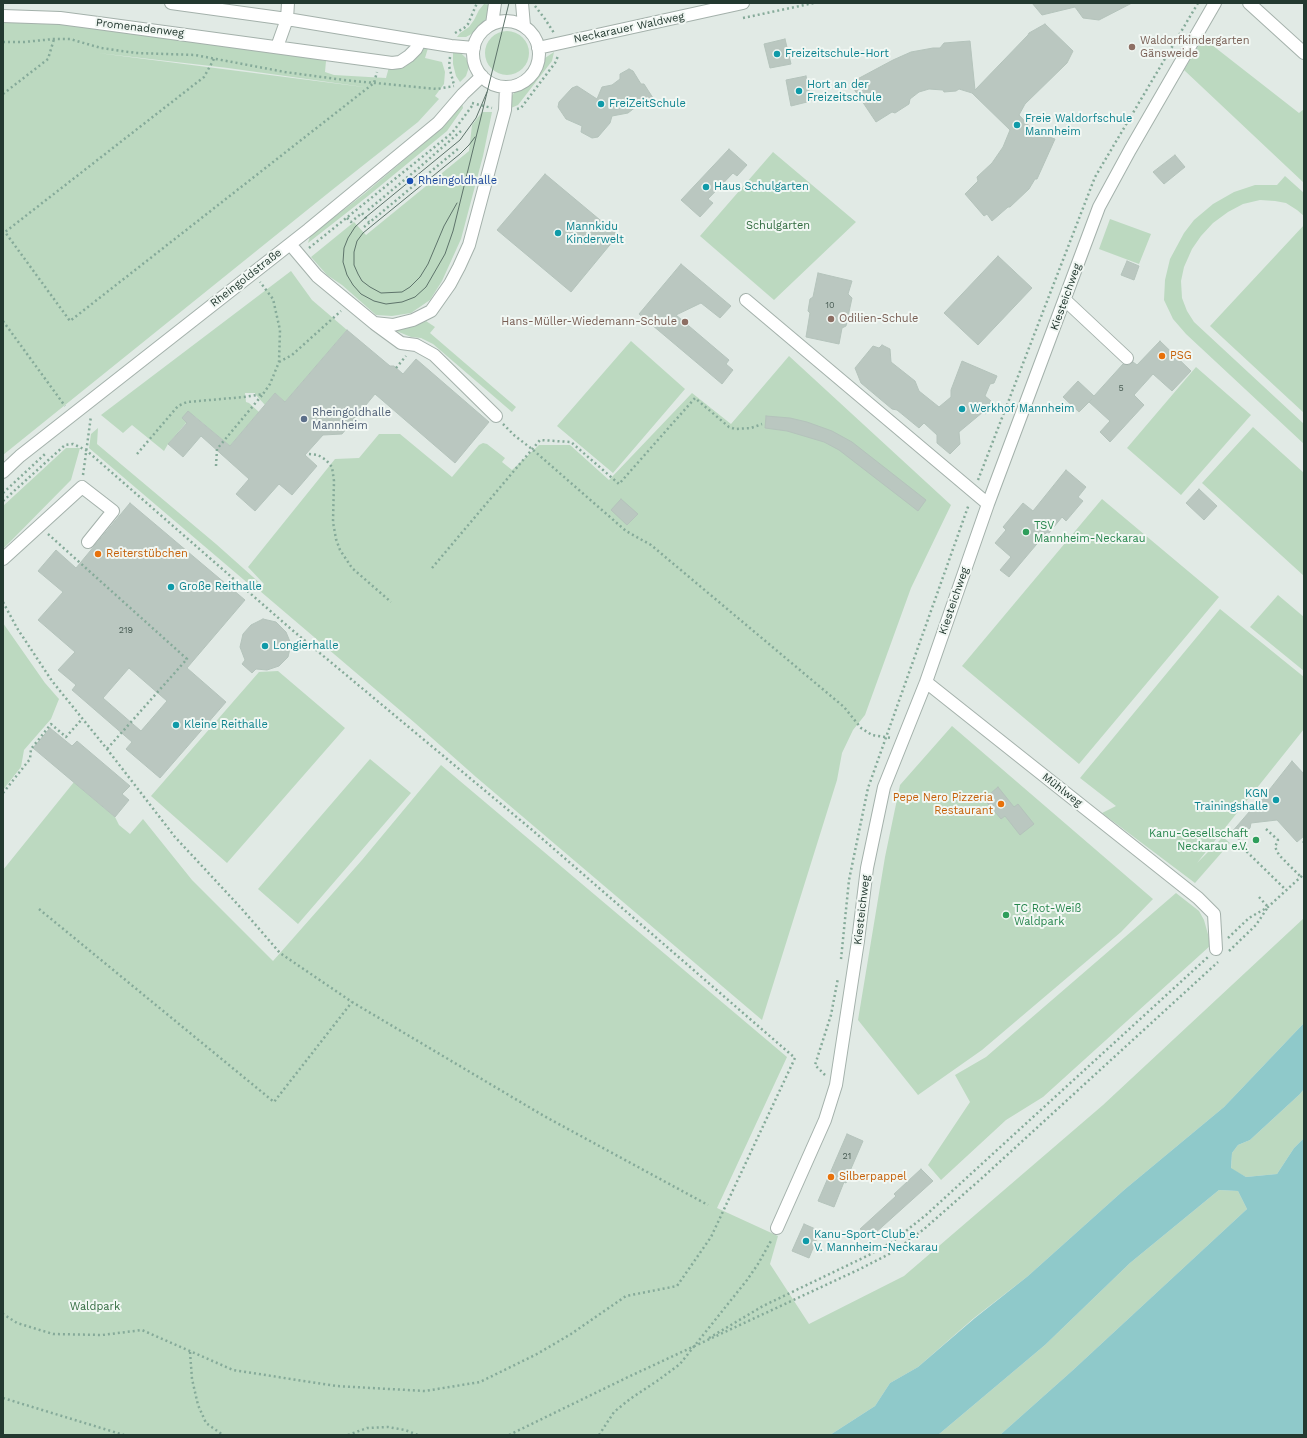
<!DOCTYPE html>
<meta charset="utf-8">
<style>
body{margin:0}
#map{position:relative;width:1307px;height:1438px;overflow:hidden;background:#e1eae5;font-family:"Work Sans",sans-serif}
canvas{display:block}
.frame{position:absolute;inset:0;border:4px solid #233930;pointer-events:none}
</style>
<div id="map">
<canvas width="1307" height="1438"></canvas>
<div class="frame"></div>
</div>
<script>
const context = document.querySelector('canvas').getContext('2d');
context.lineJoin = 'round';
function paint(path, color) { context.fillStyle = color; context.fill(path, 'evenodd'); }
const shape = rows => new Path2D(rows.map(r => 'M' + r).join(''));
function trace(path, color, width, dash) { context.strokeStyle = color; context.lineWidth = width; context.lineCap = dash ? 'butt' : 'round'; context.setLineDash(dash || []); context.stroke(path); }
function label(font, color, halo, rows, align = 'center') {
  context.font = font + ' "Work Sans",sans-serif'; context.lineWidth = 4; context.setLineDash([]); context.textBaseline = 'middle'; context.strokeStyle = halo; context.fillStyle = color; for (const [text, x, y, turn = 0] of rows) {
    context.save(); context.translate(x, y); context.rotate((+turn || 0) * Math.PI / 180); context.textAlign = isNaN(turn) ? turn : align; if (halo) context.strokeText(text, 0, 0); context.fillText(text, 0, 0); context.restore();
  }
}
const green = shape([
 [484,4,491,5,489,15,484,22,475,32,466,37,457,37,460,33,469,27,474,20,479,10],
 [3,20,73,25,294,54,326,61,325,72,334,75,386,78,389,67,405,67,414,59,421,47,428,48,425,58,442,62,445,72,444,84,435,96,439,99,418,122,332,190,3,455],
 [98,53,228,68,371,88],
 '485 53a22 22 0 1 1 44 0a22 22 0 1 1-44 0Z',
 [1203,38,1299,113,1304,109,1304,183,1184,70],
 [554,52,552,61,525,96,518,105,511,108,512,96,516,90,527,86,534,79,545,58],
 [453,53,461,53,466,58,469,67,466,76,460,82,456,76,453,64],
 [462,103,463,108,447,131,368,196,308,243,310,236,364,194,443,127,452,117],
 [482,112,492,112,483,156,461,239,442,281,430,300,411,313,392,316,376,315,342,285,327,275,311,257,354,222,366,235,469,151,472,125],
 [773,152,856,222,774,300,700,236],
 [1285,176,1304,193,1304,216,1297,210,1286,203,1275,201,1260,200,1243,204,1228,212,1213,223,1201,236,1192,249,1184,267,1181,281,1182,298,1187,311,1194,322,1304,424,1304,444,1186,334,1173,319,1164,300,1165,280,1170,259,1184,233,1194,220,1213,204,1234,192,1255,185,1277,185],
 [1110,219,1151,234,1139,264,1099,249],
 [1304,225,1304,413,1210,326],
 [291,271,312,300,347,330,285,402,275,393,265,405,255,394,255,393,245,393,246,402,249,403,259,412,230,446,193,415,168,444,164,451,132,425,123,433,101,415],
 [426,321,435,327,430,333,516,407,512,412,433,344,421,338,411,337,394,330,414,326],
 [631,341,685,389,613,473,557,426],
 [789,356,951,505,911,588,865,715,853,730,842,753,837,780,762,1020,476,777,415,723,260,591,264,584,248,567,335,459,359,458,379,434,400,434,452,477,479,445,483,443,487,444,505,458,502,462,512,470,539,445,570,445,609,480,692,393,731,424],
 [1196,367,1251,415,1181,495,1127,448],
 [1253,427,1304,473,1304,576,1202,483],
 [98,428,97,444,216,544,262,585,257,591,89,448,91,434],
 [66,448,80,448,71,480,3,549,3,506],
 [1102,499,1219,597,1079,764,962,666],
 [1278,595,1304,617,1304,671,1250,627],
 [1220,609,1304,677,1304,729,1197,863,1223,837,1230,843,1195,883,1102,813,1116,806,1080,778],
 [3,623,45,683,59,699,51,719,24,750,21,767,3,790],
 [278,671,345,728,227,863,151,796,259,672],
 [952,726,1153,899,1121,932,982,1050,918,1095,858,1020,885,857,900,785],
 [370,759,411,793,298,924,258,889],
 [441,765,787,1057,717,1208,778,1236,770,1264,809,1324,904,1276,1103,1105,1304,918,1304,1023,1224,1107,1124,1190,1028,1276,974,1318,918,1367,890,1383,875,1406,830,1435,3,1435,3,870,74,782,115,817,119,825,130,834,143,819,192,880,273,961,362,860],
 [1176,893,1199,911,1204,920,1211,945,1043,1097,1006,1120,941,1180,928,1165,970,1102,955,1075,986,1057],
 [1304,1089,1304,1138,1294,1148,1277,1174,1246,1177,1231,1169,1232,1153,1238,1145,1250,1140,1300,1094],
 [1219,1190,1238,1191,1247,1209,1073,1370,1000,1435,938,1435,1045,1345,1130,1263]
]);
const water = shape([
 [1304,1023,1304,1089,1300,1094,1250,1140,1238,1145,1232,1153,1231,1168,1246,1177,1277,1174,1294,1148,1304,1138,1304,1435,1000,1435,1073,1370,1247,1209,1238,1191,1219,1190,1130,1263,1045,1345,938,1435,830,1435,875,1406,890,1383,918,1367,975,1318,1028,1276,1124,1190,1224,1107]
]);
const building = shape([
 [1032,3,1132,3,1099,20,1083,18,1075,7,1042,15,1032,3],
 [1045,24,1073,51,1067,63,1025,104,1019,115,1035,132,1055,139,1037,179,1035,179,1029,189,1010,207,1008,207,992,221,987,214,984,216,965,194,978,181,977,177,992,163,1003,147,1010,130,972,93,959,89,956,91,944,92,943,90,929,89,919,92,910,99,909,104,895,113,892,112,876,122,850,83,893,60,911,52,933,48,940,48,944,43,970,41,975,90,1028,35,1029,33,1045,24],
 [785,39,791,64,770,68,764,44,785,39],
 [629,69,633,71,641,84,644,84,653,98,639,106,637,106,628,113,612,116,610,123,598,137,592,138,581,132,582,126,566,119,558,107,559,102,572,88,577,86,597,99,602,87,612,85,620,79,620,74,629,69],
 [806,76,811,101,791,106,786,80,806,76],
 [729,149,747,165,737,176,733,173,708,199,713,203,700,217,681,200,729,149],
 [1175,155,1185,167,1164,184,1153,172,1175,155],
 [545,174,618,235,571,292,497,230,545,174],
 [998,256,1032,288,978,345,944,313,998,256],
 [1127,261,1139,266,1134,280,1121,275,1127,261],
 [681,264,731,306,720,318,701,303,676,315,729,360,726,364,733,370,722,384,639,314,681,264],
 [818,273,852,281,848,294,852,298,846,326,842,328,839,344,806,337,810,313,808,311,810,299,813,297,818,273],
 [347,330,390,366,394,366,403,374,416,359,489,422,455,463,375,394,342,434,323,435,305,455,317,466,292,495,279,484,255,511,236,494,249,479,201,436,183,457,168,444,187,423,182,418,188,411,230,446,275,393,285,402,347,330],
 [1160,341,1191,371,1172,391,1153,374,1134,395,1144,405,1110,442,1100,432,1110,421,1089,402,1092,399,1079,412,1063,397,1078,381,1094,396,1123,364,1129,365,1133,362,1137,365,1160,341],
 [882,345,890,349,891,362,915,381,919,391,939,407,951,397,951,390,962,361,997,376,994,383,990,384,985,396,991,401,986,414,983,412,959,432,960,444,950,454,937,443,937,435,924,423,919,428,897,410,892,409,861,383,855,368,873,346,879,348,882,345],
 [766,416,790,418,807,422,832,431,852,442,926,500,918,511,839,450,824,442,787,431,765,428,766,416],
 [1066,470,1086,487,1078,497,1083,501,1066,521,1062,517,1049,533,1047,532,1009,577,1000,570,1011,557,995,543,1006,530,1003,527,1023,503,1033,511,1066,470],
 [1199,489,1217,506,1204,520,1186,503,1199,489],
 [621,499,638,514,627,525,611,510,621,499],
 [130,503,245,600,187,668,226,702,160,778,126,749,132,742,72,690,76,685,58,670,75,652,38,620,63,592,38,571,56,550,76,568,130,503],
 [129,668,167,701,141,731,103,698,129,668],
 [263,619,276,622,286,632,291,644,288,657,279,666,267,670,256,669,252,673,242,664,245,660,240,647,243,634,251,625,263,619],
 [50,728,72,746,77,741,130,786,122,794,129,800,115,817,33,748,50,728],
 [1292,761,1304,774,1304,836,1297,842,1277,820,1251,823,1250,828,1239,840,1231,833,1256,804,1255,808,1292,761],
 [998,787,1014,807,1018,804,1034,824,1020,835,1005,816,1001,819,984,799,998,787],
 [847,1134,863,1141,850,1171,851,1172,846,1183,844,1182,834,1207,818,1201,847,1134],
 [921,1169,933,1181,873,1235,860,1229,896,1196,894,1194,921,1169],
 [804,1224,820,1231,809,1258,792,1251,804,1224]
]);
const path = shape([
 [535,6,545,19,554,33],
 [743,18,814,3],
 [455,33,464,28,468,24,477,3],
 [3,42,24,42,54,39,70,39,101,48,136,53,195,55,285,72,344,80,437,89,454,86],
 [450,57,449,66,454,85],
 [214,59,204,77,5,232,70,321,374,83,377,72],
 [3,94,48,59,54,39],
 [472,103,492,108],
 [517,109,521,108,555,63,558,56],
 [368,210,421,166,461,131],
 [347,218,351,222,362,213,369,222],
 [364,227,459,148],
 [309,248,452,133,472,106],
 [3,321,65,406],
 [279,362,292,355,341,311],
 [396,368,406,356],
 [503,424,515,436,532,449,626,531,651,545,844,707,861,728,872,735,891,738],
 [137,454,178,406,187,402,244,397,263,394,270,384,279,362,280,330,273,299,260,282],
 [309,454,318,455,326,460,332,467,334,481,333,522,336,539,340,550,352,568,391,602],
 [216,466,217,449,263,394],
 [83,475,91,416],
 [978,480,1095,177,1198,3],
 [3,493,45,454],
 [3,501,65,445,73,444,86,450,291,629,531,829,795,1058,711,1237,677,1286,626,1296,571,1334,537,1354,480,1382,425,1391,336,1386,233,1370,142,1330,102,1335,53,1334,17,1323,3,1314],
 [48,534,187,659,107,749],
 [432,568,540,440,571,442,619,484,695,398,729,427,735,429,751,428,762,424],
 [3,602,17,628,52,681,107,749,175,837,241,908,280,953,352,1002,544,1116,708,1205],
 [3,793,30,759,31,749,51,724,66,737,82,719],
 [1266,829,1278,840,1275,847,1279,855,1300,876],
 [1303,843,1304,842],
 [1243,848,1286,890],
 [1259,897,1268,907],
 [39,909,274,1102,352,1002],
 [1228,938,1249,918,1268,907,1304,874],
 [1229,951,1256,925,1268,907],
 [841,959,849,880,868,788,969,504],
 [825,1075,815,1065,831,1015,838,978],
 [709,1338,763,1306,869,1255,892,1242,926,1215,1208,957],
 [190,1352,192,1379,198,1405,206,1423,223,1435],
 [3,1398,124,1435],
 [348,1435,367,1428,388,1427,405,1430,418,1435],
 [509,1435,626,1378,860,1269,893,1252,923,1230,982,1178,1218,962],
 [599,1435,614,1412,630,1399,657,1381,680,1364,747,1280,758,1264,772,1239]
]);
const minor = shape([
 [171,3,287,19,420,41],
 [522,3,524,26],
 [1249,3,1304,53],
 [3,16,60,18,98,23,392,63,400,62,409,56,416,49,420,41,451,46,474,48],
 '473 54a33 33 0 1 1 66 0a33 33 0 1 1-66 0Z',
 [492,24,495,3],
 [277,47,287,19,288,3],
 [538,48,743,3],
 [290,244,317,276,374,323,393,325,413,320,431,311,450,284,459,267,469,245,505,110,506,87],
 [746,300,988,504],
 [1065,300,1127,358],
 [375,324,401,343,416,345,434,355,496,416],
 [3,472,20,456,308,230,438,123,463,94,482,76],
 [3,559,82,487,113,511,88,542],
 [926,682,1198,898,1214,914,1216,949],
 [777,1228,825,1120,836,1085,858,941,867,868,884,787,926,682,988,504,1099,207,1130,150,1215,3]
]);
const tram = shape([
 [487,92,476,118,460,140,366,217,355,227,348,238,344,248,343,262,347,275,353,285,361,294,374,301,386,304,402,302,415,297,426,287,445,254,453,231,509,3],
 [457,203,444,226,428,264,420,277,410,287,402,292,381,293,370,287,362,281,358,274,354,265,354,252,357,241,363,233,460,154,469,145,475,137]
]);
const markers = [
 [1132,47,4,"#8d6e63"],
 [777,54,4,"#0f9aa8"],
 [799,91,4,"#0f9aa8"],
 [601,104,4,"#0f9aa8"],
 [1017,125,4,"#0f9aa8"],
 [410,181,4,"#1a4fb4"],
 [706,187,4,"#0f9aa8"],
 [558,233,4,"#0f9aa8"],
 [831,319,4,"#8d6e63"],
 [685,322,4,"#8d6e63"],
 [1162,356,4,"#e8710a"],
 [962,409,4,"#0f9aa8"],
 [304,419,4,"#5c6f8a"],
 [1026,532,4,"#2e9e5b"],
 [98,554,4,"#e8710a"],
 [171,587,4,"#0f9aa8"],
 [265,646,4,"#0f9aa8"],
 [176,725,4,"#0f9aa8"],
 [1276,800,4,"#0f9aa8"],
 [1001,804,4,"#e8710a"],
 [1256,840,4,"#2e9e5b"],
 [1006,915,4,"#2e9e5b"],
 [831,1177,4,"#e8710a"],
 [806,1241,4,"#0f9aa8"]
];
const numberNames = [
 ["10",830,305],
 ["5",1121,388],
 ["219",126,630],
 ["21",847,1156]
];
const streetNames = [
 ["Promenadenweg",140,28,7],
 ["Neckarauer Waldweg",629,28,-12],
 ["Rheingoldstraße",246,278,-38],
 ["Kiesteichweg",1066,297,-70],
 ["Kiesteichweg",954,601,-71],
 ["Mühlweg",1062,790,38],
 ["Kiesteichweg",862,910,-83]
];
const educationNames = [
 ["Waldorfkindergarten",1140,41],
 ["Gänsweide",1140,54],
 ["Odilien-Schule",839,319],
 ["Hans-Müller-Wiedemann-Schule",677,322,"right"]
];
const cultureNames = [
 ["Freizeitschule-Hort",785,54],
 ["Hort an der",807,85],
 ["Freizeitschule",807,98],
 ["FreiZeitSchule",609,104],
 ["Freie Waldorfschule",1025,119],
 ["Mannheim",1025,132],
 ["Haus Schulgarten",714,187],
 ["Mannkidu",566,227],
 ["Kinderwelt",566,240],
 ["Werkhof Mannheim",970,409],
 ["Große Reithalle",179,587],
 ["Longierhalle",273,646],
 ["Kleine Reithalle",184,725],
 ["KGN",1268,794,"right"],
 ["Trainingshalle",1268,807,"right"],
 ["Kanu-Sport-Club e.",814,1235],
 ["V. Mannheim-Neckarau",814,1248]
];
const transitNames = [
 ["Rheingoldhalle",418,181]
];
const parkNames = [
 ["Schulgarten",778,226],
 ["Waldpark",95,1307]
];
const foodNames = [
 ["PSG",1170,356],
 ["Reiterstübchen",106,554],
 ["Pepe Nero Pizzeria",993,798,"right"],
 ["Restaurant",993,811,"right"],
 ["Silberpappel",839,1177]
];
const serviceNames = [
 ["Rheingoldhalle",312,413],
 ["Mannheim",312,426]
];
const leisureNames = [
 ["TSV",1034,526],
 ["Mannheim-Neckarau",1034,539],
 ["Kanu-Gesellschaft",1248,834,"right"],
 ["Neckarau e.V.",1248,847,"right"],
 ["TC Rot-Weiß",1014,909],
 ["Waldpark",1014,922]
];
paint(green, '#bcd9c0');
paint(water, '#8fc9ca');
paint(building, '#bac7c0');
trace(building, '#b4c3bb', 1);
trace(minor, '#a4b1ab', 14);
trace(path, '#85aa99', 2.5, [2, 3]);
trace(minor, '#fff', 12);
trace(tram, '#5e746b', 1);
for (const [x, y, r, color] of markers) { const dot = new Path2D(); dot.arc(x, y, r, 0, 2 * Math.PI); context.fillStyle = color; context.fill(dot); trace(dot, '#f1f7f3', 1.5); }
label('9px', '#495c54', null, numberNames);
label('11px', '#233930', '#f1f7f3', streetNames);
label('11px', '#785e54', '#f1f7f3', educationNames, 'left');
label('11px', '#0d838f', '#f1f7f3', cultureNames, 'left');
label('11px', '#164399', '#f1f7f3', transitNames, 'left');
label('11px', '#326b40', '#f1f7f3', parkNames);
label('11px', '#c56008', '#f1f7f3', foodNames, 'left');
label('11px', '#4e5e75', '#f1f7f3', serviceNames, 'left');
label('11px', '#27864d', '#f1f7f3', leisureNames, 'left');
</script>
